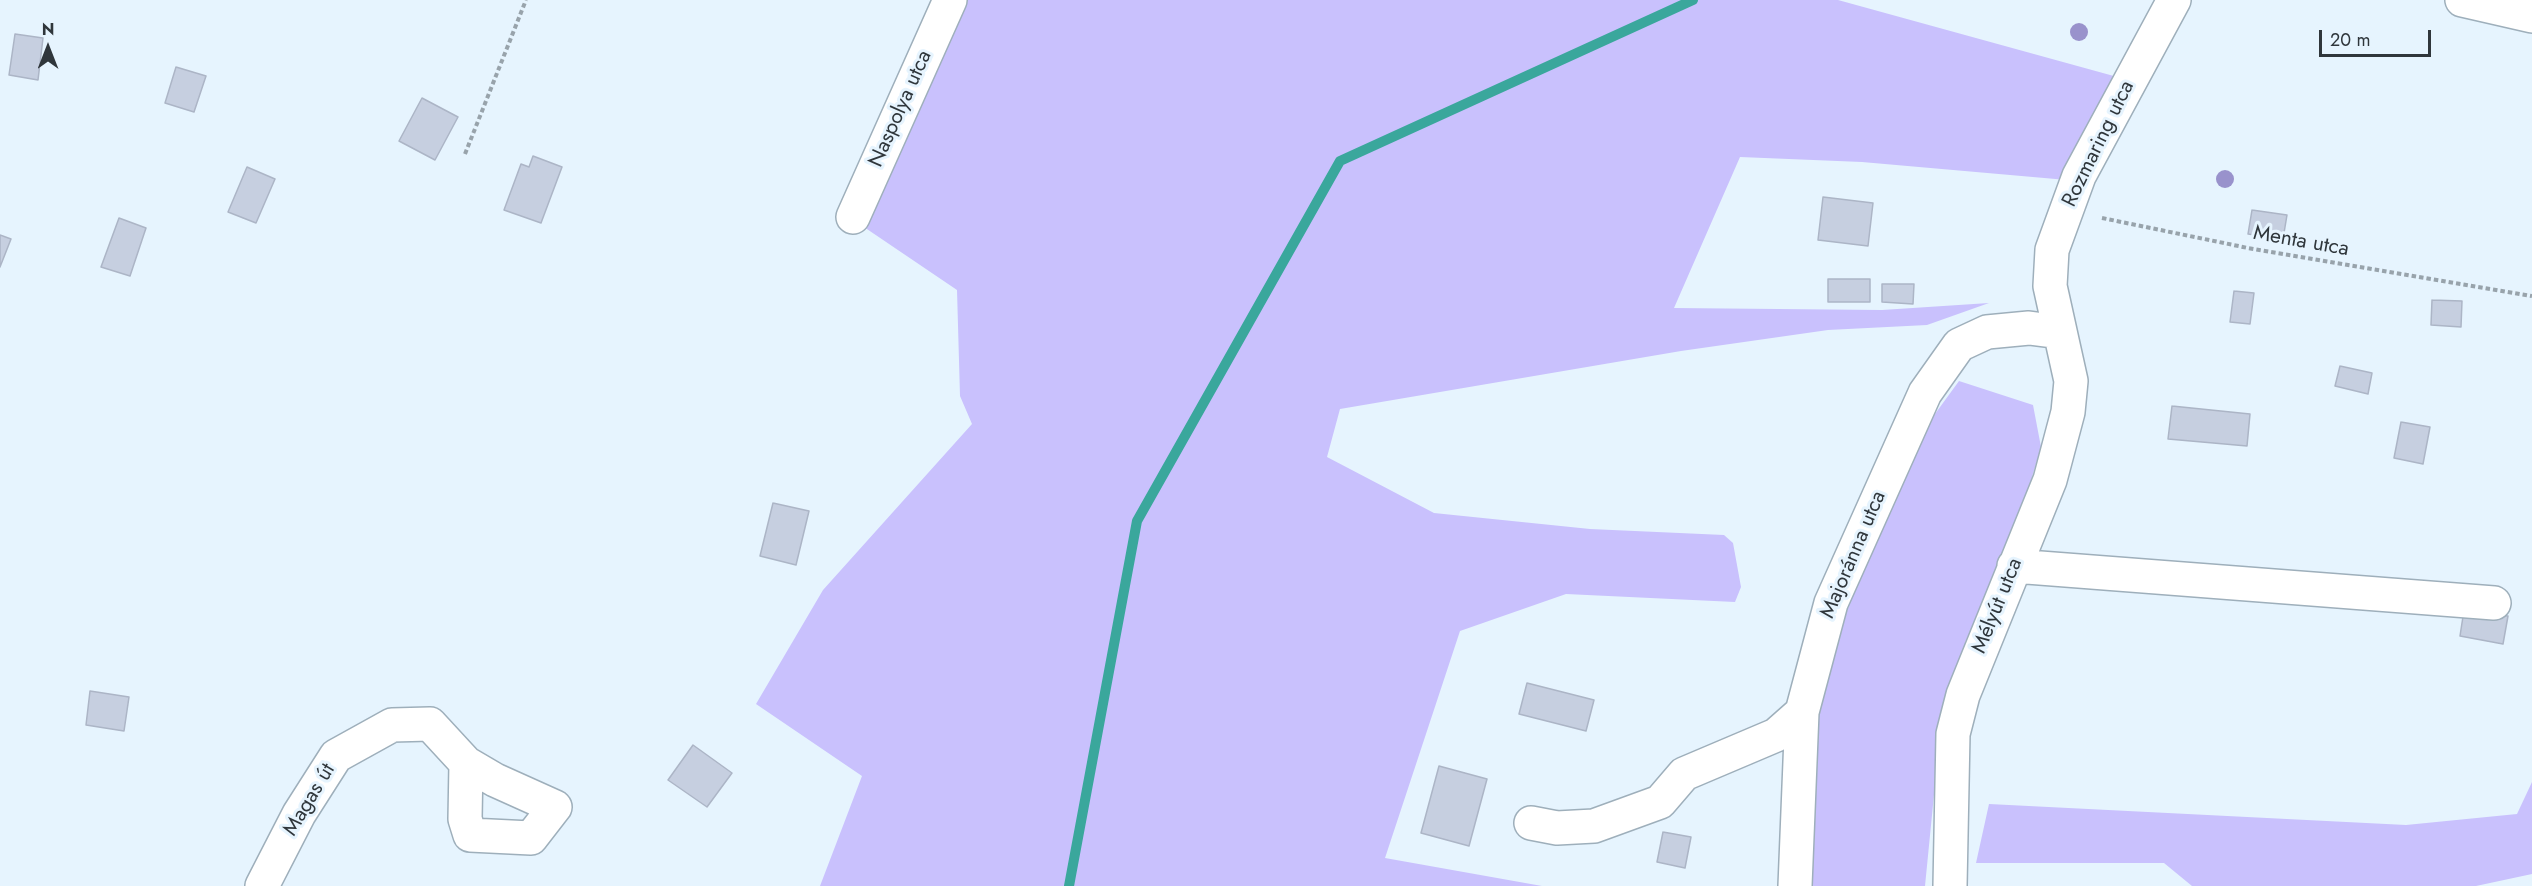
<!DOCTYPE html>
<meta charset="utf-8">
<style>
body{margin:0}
#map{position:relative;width:2532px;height:886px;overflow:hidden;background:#e6f4fe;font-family:Jost,sans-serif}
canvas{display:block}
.north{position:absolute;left:18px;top:18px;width:60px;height:60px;-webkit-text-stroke:4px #e6f4fe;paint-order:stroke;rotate:0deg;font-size:16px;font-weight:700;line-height:24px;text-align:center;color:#2f363b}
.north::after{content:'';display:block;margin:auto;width:21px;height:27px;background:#2f363b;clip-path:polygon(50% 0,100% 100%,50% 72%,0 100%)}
.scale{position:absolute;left:2319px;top:30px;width:112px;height:27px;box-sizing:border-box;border:3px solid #2f363b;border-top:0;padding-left:8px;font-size:18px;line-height:21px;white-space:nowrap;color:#2f363b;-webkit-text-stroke:4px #e6f4fe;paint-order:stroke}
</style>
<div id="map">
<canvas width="2532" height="886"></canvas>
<div class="north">N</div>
<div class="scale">20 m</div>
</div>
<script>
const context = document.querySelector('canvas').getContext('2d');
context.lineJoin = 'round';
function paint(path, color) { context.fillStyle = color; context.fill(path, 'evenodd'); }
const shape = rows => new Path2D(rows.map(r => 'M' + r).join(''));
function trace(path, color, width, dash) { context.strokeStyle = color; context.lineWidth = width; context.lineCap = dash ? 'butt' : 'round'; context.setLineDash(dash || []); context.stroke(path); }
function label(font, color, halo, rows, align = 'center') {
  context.font = font + ' Jost,sans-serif'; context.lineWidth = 6; context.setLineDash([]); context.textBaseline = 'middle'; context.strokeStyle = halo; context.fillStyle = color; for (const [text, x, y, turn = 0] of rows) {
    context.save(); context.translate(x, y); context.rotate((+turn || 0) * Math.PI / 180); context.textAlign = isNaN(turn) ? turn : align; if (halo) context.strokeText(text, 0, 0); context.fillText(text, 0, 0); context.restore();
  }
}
const green = shape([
 [957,0,1838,0,2121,78,2067,180,1862,162,1740,157,1674,308,1882,310,1989,303,1927,325,1828,330,1681,351,1340,409,1327,457,1434,513,1590,529,1724,535,1733,543,1741,587,1735,602,1566,594,1460,631,1385,858,1542,886,820,886,862,776,756,704,823,590,972,424,960,396,957,290,858,223],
 [1959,381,2033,405,2041,447,2005,568,1966,640,1939,744,1925,886,1802,886,1819,691,1881,514,1908,451],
 [2532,782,2532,874,2476,886,2192,886,2164,863,1976,863,1989,804,2406,825,2517,814]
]);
const stream = shape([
 [1069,886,1137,521,1340,161,1693,0]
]);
const building = shape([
 [15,34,43,38,38,80,9,75,15,34],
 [176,67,206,76,194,112,165,103,176,67],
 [422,98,458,117,435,160,399,141,422,98],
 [533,156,562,167,541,223,504,210,521,164,529,167,533,156],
 [247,167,275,179,256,223,228,212,247,167],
 [1823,197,1873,203,1868,246,1818,240,1823,197],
 [2252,210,2287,215,2283,239,2248,234,2252,210],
 [119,218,146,228,130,276,101,267,119,218],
 [0,235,11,239,0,267,0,235],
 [1828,279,1870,279,1870,302,1828,302,1828,279],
 [1882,284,1914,284,1913,304,1882,302,1882,284],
 [2234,291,2254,293,2250,324,2230,322,2234,291],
 [2432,300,2462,301,2461,327,2431,325,2432,300],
 [2340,366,2372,373,2368,394,2335,386,2340,366],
 [2172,406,2250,414,2247,446,2168,439,2172,406],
 [2401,422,2430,427,2423,464,2394,458,2401,422],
 [773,503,809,511,796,565,760,556,773,503],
 [2464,610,2508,616,2503,644,2460,636,2464,610],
 [1527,683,1594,700,1586,731,1519,714,1527,683],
 [90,691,129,697,124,731,86,725,90,691],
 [693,745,732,773,707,807,668,780,693,745],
 [1439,766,1487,779,1469,846,1421,833,1439,766],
 [1663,832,1691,837,1685,868,1657,862,1663,832]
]);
const path = shape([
 [465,154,526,0],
 [2102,218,2248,248,2532,296]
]);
const minor = shape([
 [2462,0,2532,16],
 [853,217,950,0],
 [2014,566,2494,603],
 [1531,823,1557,828,1594,826,1660,802,1684,774,1776,735,1802,712],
 [262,886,299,814,336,756,392,725,430,724,466,763,495,780,555,807,531,838,470,835,465,819,466,763],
 [1795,886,1802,712,1831,603,1925,393,1959,345,1987,332,2029,328,2060,332],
 [1950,886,1953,734,1963,695,2050,480,2068,412,2071,381,2050,286,2052,250,2079,176,2174,0]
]);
const trees = [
 [2079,32],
 [2225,179]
];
const streetNames = [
 ["Naspolya utca",901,109,-66],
 ["Rozmaring utca",2099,144,-64],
 ["Menta utca",2301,242,10],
 ["Majoránna utca",1854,555,-67],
 ["Mélyút utca",1998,606,-68],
 ["Magas út",310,800,-59]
];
paint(green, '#c9c1fd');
trace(stream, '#3aa79c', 10);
paint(building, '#c6cfe0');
trace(building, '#acb5c6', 1.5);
trace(minor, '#9eafbb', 36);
trace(path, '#98a3ab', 4, [4.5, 3]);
trace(minor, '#fff', 33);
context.fillStyle = '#9992cc';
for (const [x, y] of trees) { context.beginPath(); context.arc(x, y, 9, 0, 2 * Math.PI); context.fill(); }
label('21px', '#2f363b', '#e6f4fe', streetNames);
</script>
